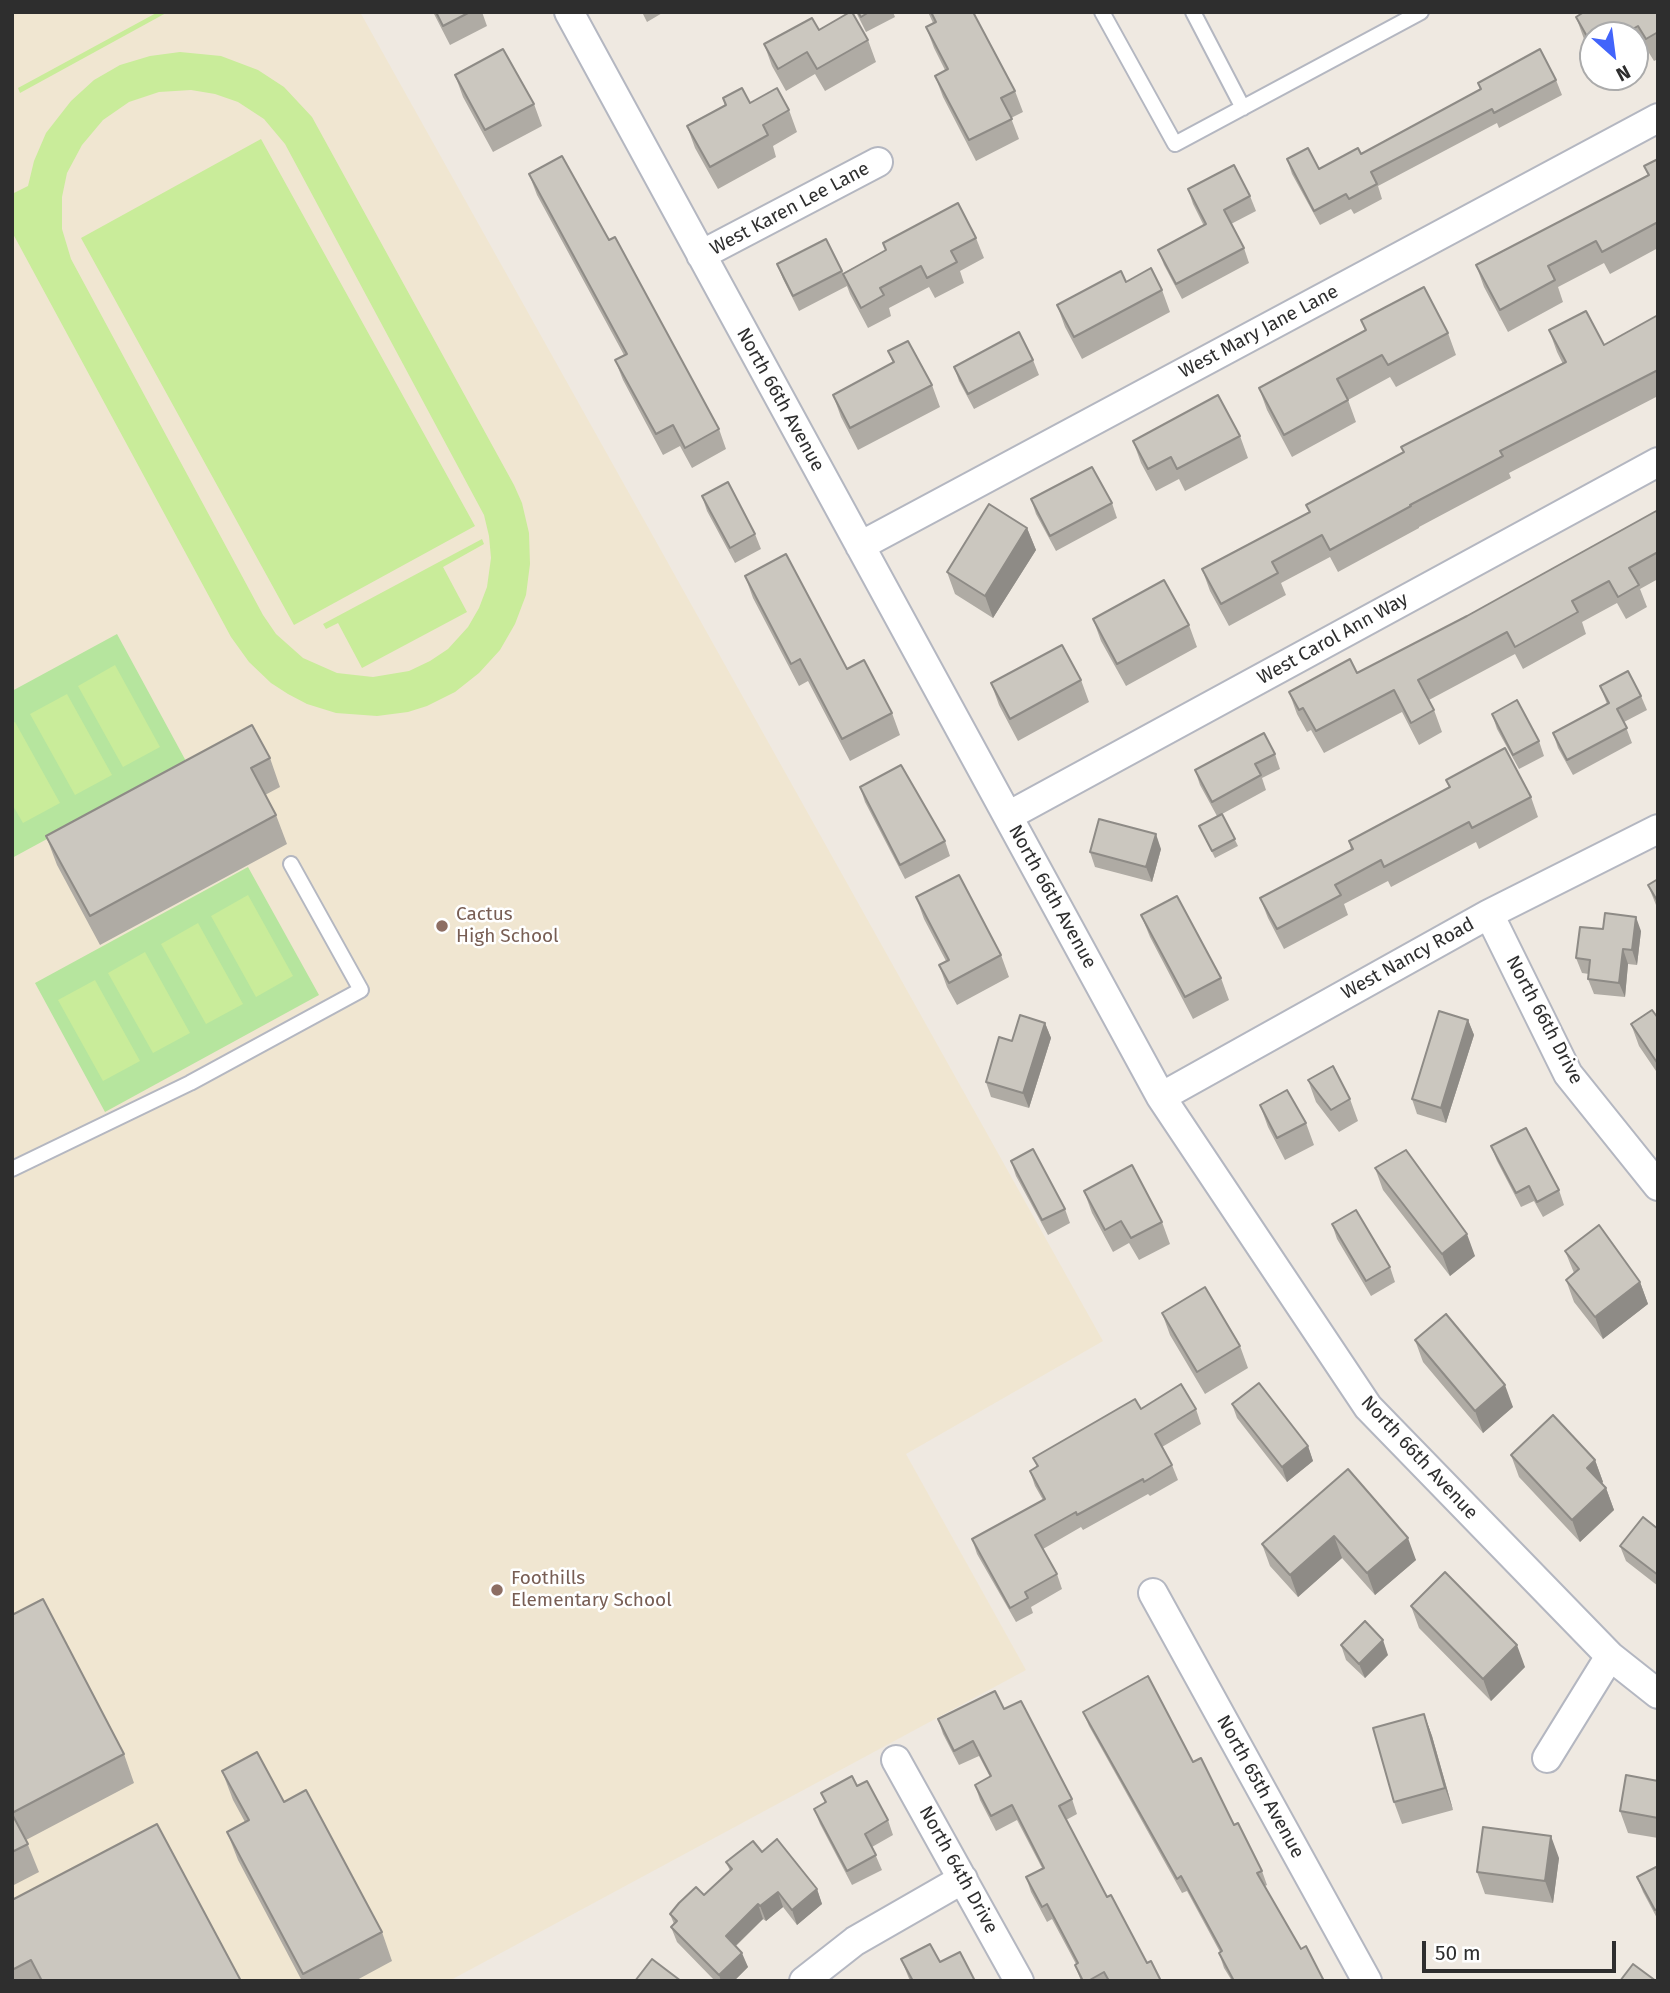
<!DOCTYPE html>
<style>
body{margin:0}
#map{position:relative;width:1670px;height:1993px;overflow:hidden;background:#efe9e1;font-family:"Fira Sans",sans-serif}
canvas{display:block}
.frame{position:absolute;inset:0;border:14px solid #2e2e2e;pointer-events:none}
.north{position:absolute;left:1579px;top:21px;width:70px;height:70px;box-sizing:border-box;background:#fff;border:2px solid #ababab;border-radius:50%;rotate:152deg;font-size:19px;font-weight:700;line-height:28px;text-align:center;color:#2e2e2e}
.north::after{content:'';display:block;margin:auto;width:24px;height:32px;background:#4264fb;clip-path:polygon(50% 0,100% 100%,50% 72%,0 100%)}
.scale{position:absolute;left:1422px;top:1941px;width:194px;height:32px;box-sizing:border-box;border:4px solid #2e2e2e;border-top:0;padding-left:9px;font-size:21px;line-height:24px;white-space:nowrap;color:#2e2e2e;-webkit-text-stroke:5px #fff;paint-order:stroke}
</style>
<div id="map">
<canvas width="1670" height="1993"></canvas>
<div class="frame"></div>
<div class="north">N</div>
<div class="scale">50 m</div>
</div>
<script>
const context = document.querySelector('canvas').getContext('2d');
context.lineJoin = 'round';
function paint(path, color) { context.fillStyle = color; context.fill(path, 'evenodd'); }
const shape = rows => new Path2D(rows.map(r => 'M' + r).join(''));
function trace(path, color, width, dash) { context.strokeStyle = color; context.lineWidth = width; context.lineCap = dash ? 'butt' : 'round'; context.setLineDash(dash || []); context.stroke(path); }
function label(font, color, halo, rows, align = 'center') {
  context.font = font + ' "Fira Sans",sans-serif'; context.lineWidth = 5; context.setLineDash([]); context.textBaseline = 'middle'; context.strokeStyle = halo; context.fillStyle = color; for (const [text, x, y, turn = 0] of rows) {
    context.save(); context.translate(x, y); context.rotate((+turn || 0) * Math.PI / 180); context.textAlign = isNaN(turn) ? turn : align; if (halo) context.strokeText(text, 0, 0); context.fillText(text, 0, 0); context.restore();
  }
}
const education = shape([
 [12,12,360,12,1103,1341,906,1454,1026,1670,449,1981,12,1981]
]);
const green = shape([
 [117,634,187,763,12,858,12,691],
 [248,867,319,995,105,1112,35,983]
]);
const pitch = shape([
 [158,12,166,13,20,93,18,88],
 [180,52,221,56,258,70,284,87,312,117,514,485,522,503,529,533,530,564,526,595,515,624,500,650,479,673,455,692,427,706,408,712,377,716,336,713,307,704,288,694,271,683,249,662,231,637,12,232,12,194,28,186,34,161,46,133,71,101,94,80,120,65,150,56],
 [191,90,215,94,238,102,264,119,285,144,484,515,489,536,491,558,487,587,479,608,468,627,448,649,430,661,409,671,373,677,337,673,303,658,276,634,263,615,71,259,62,229,62,197,67,173,82,145,103,120,129,102,159,92],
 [261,139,475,526,294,625,81,238],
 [482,539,484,544,443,567,467,612,362,668,338,623,326,629,323,624],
 [115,665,160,747,123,767,78,686],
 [67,694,112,775,75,795,30,714],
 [15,722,60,803,23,823,12,804,12,723],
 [248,895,293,976,256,997,211,916],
 [198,923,243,1004,206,1024,161,944],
 [145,952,190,1033,153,1053,108,973],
 [95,980,140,1061,103,1081,58,1000]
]);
const lane = shape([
 [1102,12,1175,144,1421,12],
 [1193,12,1243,108],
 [12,1169,190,1083,361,990,291,864]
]);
const street = shape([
 [569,12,1161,1097,1368,1407,1610,1656,1658,1694],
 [701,255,878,162],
 [860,546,1658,118],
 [1008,816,1658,462],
 [1489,914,1568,1074,1658,1186],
 [1161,1097,1489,914,1658,829],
 [1153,1593,1367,1981],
 [1547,1758,1610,1656],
 [896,1760,1019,1981],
 [804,1981,855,1941,963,1879]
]);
const wall = shape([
 [433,12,482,12,487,26,450,45],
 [642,12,664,12,647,22],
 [856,12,893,12,895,17,866,32],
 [928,12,973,12,1015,91,1023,112,1011,118,1019,139,976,161,943,97,935,76,945,70,934,48,926,27,933,23],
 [1658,12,1658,59,1654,61,1646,48,1635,54,1635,35,1593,35,1593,54,1584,39,1576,17],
 [819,30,868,40,876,62,825,91,815,74,786,91,772,66,764,44],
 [455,75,534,104,542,126,493,152,463,97],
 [1556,80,1562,95,1499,128,1497,123,1378,186,1382,199,1354,214,1351,209,1320,225,1292,174,1287,159,1319,169,1361,154,1480,89,1478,83],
 [723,98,789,110,797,132,773,146,776,157,718,189,695,148,687,126,725,106],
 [1658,159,1658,248,1610,274,1604,263,1558,287,1563,302,1508,332,1484,287,1476,265,1648,176,1644,166],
 [529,174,609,240,719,429,726,449,692,468,680,446,663,455,623,380,615,360,624,355,537,195],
 [1188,189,1250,196,1256,211,1231,224,1244,248,1249,263,1182,299,1164,265,1158,250,1204,226,1193,204],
 [976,238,984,258,960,271,964,283,935,298,929,287,889,308,891,316,868,328,850,294,847,286,799,311,783,279,777,264,826,239,843,273,886,251,883,243],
 [1126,282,1162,290,1170,312,1082,359,1065,327,1057,305],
 [1658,315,1658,396,1509,473,1511,478,1419,527,1419,528,1338,572,1330,557,1281,583,1286,595,1229,626,1210,591,1202,569,1309,512,1306,505,1404,453,1401,447,1563,364,1557,352,1549,330,1604,345],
 [1361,320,1448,333,1456,355,1396,387,1390,377,1348,400,1356,422,1292,457,1267,410,1259,388,1365,330],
 [888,351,932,385,940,407,858,450,841,417,833,395,893,363],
 [1033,360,1039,375,974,409,959,381,954,367],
 [1240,436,1248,458,1185,491,1179,479,1156,491,1141,463,1133,441],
 [702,496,755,534,761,549,735,563,707,511],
 [1031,499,1112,503,1117,518,1056,551,1036,514],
 [1658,510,1658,579,1640,589,1647,607,1626,619,1617,603,1582,622,1586,634,1523,669,1515,654,1429,700,1434,710,1442,732,1419,745,1402,712,1324,753,1311,730,1307,732,1297,714,1289,692,1357,673,1467,616],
 [1027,528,1036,550,993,618,955,594,947,572],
 [745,576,847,669,892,713,900,735,850,761,808,681,799,686,753,598],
 [1093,619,1189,625,1197,647,1126,686,1101,641],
 [1081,680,1089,702,1018,741,999,705,991,683],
 [1600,686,1641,696,1647,710,1624,722,1632,743,1573,775,1558,748,1553,733,1607,704],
 [1492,714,1539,741,1544,756,1519,769,1497,729],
 [1275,754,1280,769,1262,778,1266,790,1222,814,1238,846,1215,858,1199,826,1217,816,1200,785,1195,770],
 [270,758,280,787,265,795,276,815,287,844,100,945,57,865,46,836],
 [1446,780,1531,797,1538,817,1479,849,1476,842,1391,887,1388,881,1344,904,1348,915,1284,949,1268,918,1260,898,1351,850,1349,841,1449,788],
 [860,787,945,841,950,856,905,879,865,802],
 [1161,849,1152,882,1095,867,1090,852],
 [1658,879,1658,910,1648,885],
 [916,897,1001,955,1009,977,957,1005,947,987,939,965,946,961,924,919],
 [1141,915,1221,978,1229,1000,1193,1019,1150,937],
 [1603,929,1641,931,1637,965,1628,964,1625,997,1594,994,1588,979,1589,974,1582,973,1576,958],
 [1658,1018,1658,1074,1639,1046,1631,1024],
 [1468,1020,1474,1035,1446,1123,1417,1114,1412,1099],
 [1045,1023,1051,1038,1029,1108,991,1097,986,1082,1012,1041],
 [1308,1080,1350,1099,1358,1121,1339,1132,1316,1102],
 [1260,1105,1306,1123,1314,1145,1285,1160,1268,1127],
 [1491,1146,1559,1190,1564,1205,1543,1217,1534,1201,1521,1207,1497,1161],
 [1011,1161,1065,1209,1070,1223,1048,1235,1016,1176],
 [1375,1168,1475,1256,1450,1276,1383,1190],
 [1084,1191,1162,1222,1170,1244,1139,1260,1129,1243,1113,1252,1092,1213],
 [1332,1224,1390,1267,1395,1282,1371,1296,1337,1239],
 [1565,1251,1640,1282,1648,1304,1603,1339,1574,1302,1566,1280,1574,1273],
 [1162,1313,1240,1346,1248,1368,1205,1394,1170,1335],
 [1415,1340,1513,1407,1483,1433,1423,1362],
 [1232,1404,1308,1446,1313,1461,1287,1482,1237,1418],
 [1141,1409,1196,1409,1201,1424,1162,1447,1172,1465,1178,1480,1150,1496,1148,1494,1083,1530,1081,1527,1043,1549,1057,1574,1062,1589,1031,1607,1033,1613,1016,1622,977,1554,972,1539,1043,1500,1035,1486,1030,1471,1037,1467,1033,1458],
 [1511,1455,1595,1460,1603,1482,1602,1483,1606,1488,1614,1510,1580,1542,1519,1477],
 [1348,1469,1416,1560,1375,1595,1342,1558,1298,1597,1270,1566,1262,1544],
 [1658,1529,1658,1586,1626,1561,1620,1546],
 [1411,1606,1525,1667,1491,1701,1419,1628],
 [12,1615,124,1754,134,1783,26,1840,39,1872,12,1886],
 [1341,1645,1388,1655,1365,1678,1346,1660],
 [1004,1709,1072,1799,1077,1814,1066,1820,1107,1897,1147,1963,1161,1981,1081,1981,1075,1965,1076,1964,1052,1919,1047,1922,1031,1892,1026,1877,1042,1868,1017,1820,996,1831,980,1800,975,1785,990,1777,979,1756,959,1765,943,1734,938,1719],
 [1083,1712,1193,1762,1234,1825,1262,1871,1267,1885,1265,1886,1301,1949,1324,1981,1232,1981,1224,1968,1219,1953,1220,1952,1187,1891,1182,1893,1089,1726],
 [1424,1714,1432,1736,1453,1810,1402,1824,1394,1802],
 [222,1771,284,1802,382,1932,392,1961,355,1981,302,1981,238,1860,227,1832,245,1822,233,1800],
 [1658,1781,1658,1838,1628,1833,1620,1811],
 [857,1786,888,1820,893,1835,872,1847,882,1870,852,1885,820,1824,814,1809,825,1803,821,1793],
 [762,1852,817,1889,822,1904,797,1925,783,1907,766,1921,763,1919,736,1946,748,1967,734,1981,715,1981,677,1942,671,1927,674,1924,670,1914,704,1895,730,1871,726,1862],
 [1559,1858,1553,1903,1485,1894,1477,1872],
 [1658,1866,1658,1920,1643,1892,1637,1877],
 [12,1900,241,1981,12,1981],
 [901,1959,975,1981,910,1981]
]);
const shadedWall = shape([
 [1027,528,1036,550,993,618,985,596],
 [1156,834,1161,849,1152,882,1146,867],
 [1636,917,1641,931,1637,965,1632,950],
 [1623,949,1628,964,1625,997,1619,983],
 [1468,1020,1474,1035,1446,1123,1441,1108],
 [1045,1023,1051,1038,1029,1108,1023,1093],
 [1467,1234,1475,1256,1450,1276,1442,1254],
 [1640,1282,1648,1304,1603,1339,1595,1317],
 [1505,1385,1513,1407,1483,1433,1475,1411],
 [1308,1446,1313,1461,1287,1482,1282,1467],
 [1595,1460,1603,1482,1595,1490,1587,1468],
 [1606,1488,1614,1510,1580,1542,1572,1520],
 [1334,1536,1342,1558,1298,1597,1290,1575],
 [1408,1538,1416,1560,1375,1595,1367,1573],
 [1383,1640,1388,1655,1365,1678,1359,1664],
 [1517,1645,1525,1667,1491,1701,1483,1679],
 [1424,1714,1432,1736,1453,1810,1445,1788],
 [1551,1836,1559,1858,1553,1903,1545,1881],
 [817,1889,822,1904,797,1925,792,1910],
 [778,1892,783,1907,766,1921,760,1906],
 [758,1904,763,1919,731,1950,726,1936],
 [742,1953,748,1967,734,1981,721,1981,719,1975]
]);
const building = shape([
 [436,12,470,12,443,26,436,12],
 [850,12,852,12,868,40,817,69,807,52,778,69,764,44,812,18,819,30,850,12],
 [858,12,869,12,861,17,858,12],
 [931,12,973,12,1015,91,1001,98,1012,119,969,140,935,76,948,69,926,27,936,22,931,12],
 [1584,12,1658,12,1658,32,1646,39,1638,26,1622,35,1593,35,1593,47,1576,17,1584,12],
 [503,49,534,104,485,130,455,75,503,49],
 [1540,49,1556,80,1494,113,1492,109,1371,172,1377,184,1349,199,1346,194,1314,211,1287,159,1308,148,1319,169,1358,148,1361,154,1481,89,1478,83,1540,49],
 [742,88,750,103,777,88,789,110,763,125,768,135,710,167,687,126,726,105,723,98,742,88],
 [562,156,609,240,615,237,719,429,685,448,673,425,656,434,615,360,627,354,529,174,562,156],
 [1658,159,1658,222,1602,252,1596,241,1548,266,1555,280,1500,310,1476,265,1649,175,1644,166,1658,159],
 [1234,165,1250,196,1224,210,1244,248,1176,284,1158,250,1206,224,1188,189,1234,165],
 [958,203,976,238,951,251,957,262,927,278,921,266,880,288,884,295,861,308,843,274,886,250,883,243,958,203],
 [826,239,842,271,793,296,777,264,826,239],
 [1151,268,1162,290,1074,337,1057,305,1121,271,1126,282,1151,268],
 [1424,287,1448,333,1388,365,1382,355,1337,379,1348,400,1284,435,1259,388,1366,330,1361,320,1424,287],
 [1586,311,1604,345,1658,315,1658,370,1500,451,1503,456,1410,505,1411,506,1330,550,1322,535,1272,562,1278,573,1221,604,1202,569,1310,512,1306,505,1404,452,1401,447,1566,362,1549,330,1586,311],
 [1019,332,1033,360,968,394,954,367,1019,332],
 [908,341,932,385,850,428,833,395,894,362,888,351,908,341],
 [1218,395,1240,436,1177,469,1171,457,1148,469,1133,441,1218,395],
 [1092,467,1112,503,1050,536,1031,499,1092,467],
 [728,482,755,534,730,548,702,496,728,482],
 [989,504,1027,528,985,596,947,572,989,504],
 [1658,510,1658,552,1629,568,1639,585,1618,597,1609,581,1572,601,1578,612,1515,647,1507,632,1418,680,1434,710,1411,723,1394,690,1316,731,1303,708,1299,710,1289,692,1350,659,1357,673,1467,616,1658,510],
 [786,554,847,669,864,660,892,713,842,739,800,659,791,664,745,576,786,554],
 [1164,580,1189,625,1117,664,1093,619,1164,580],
 [1062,645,1081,680,1010,719,991,683,1062,645],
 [1628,671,1641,696,1617,709,1627,728,1567,760,1553,733,1609,703,1600,686,1628,671],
 [1517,700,1539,741,1513,755,1492,714,1517,700],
 [252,725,270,758,251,768,276,815,90,916,46,836,252,725],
 [1264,733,1275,754,1255,764,1261,775,1212,802,1195,770,1264,733],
 [1505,748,1531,797,1472,828,1469,822,1384,867,1381,860,1335,885,1341,895,1277,929,1260,898,1353,849,1349,841,1450,787,1446,780,1505,748],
 [901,765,945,841,900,865,860,787,901,765],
 [1222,814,1235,839,1212,851,1199,826,1222,814],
 [1099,819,1156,834,1146,867,1090,852,1099,819],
 [959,875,1001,955,949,983,939,965,949,960,916,897,959,875],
 [1658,879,1658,902,1648,885,1658,879],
 [1177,896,1221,978,1185,997,1141,915,1177,896],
 [1605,913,1636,917,1632,950,1623,949,1619,983,1588,979,1590,960,1576,958,1580,927,1603,929,1605,913],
 [1652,1010,1658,1018,1658,1064,1631,1024,1652,1010],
 [1439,1011,1468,1020,1441,1108,1412,1099,1439,1011],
 [1020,1015,1045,1023,1023,1093,986,1082,999,1037,1012,1041,1020,1015],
 [1333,1066,1350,1099,1331,1110,1308,1080,1333,1066],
 [1287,1090,1306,1123,1277,1138,1260,1105,1287,1090],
 [1526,1128,1559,1190,1537,1202,1529,1186,1516,1193,1491,1146,1526,1128],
 [1033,1149,1065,1209,1042,1220,1011,1161,1033,1149],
 [1406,1150,1467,1234,1442,1254,1375,1168,1406,1150],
 [1132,1165,1162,1222,1131,1238,1121,1221,1105,1230,1084,1191,1132,1165],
 [1356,1210,1390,1267,1366,1281,1332,1224,1356,1210],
 [1599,1225,1640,1282,1595,1317,1566,1280,1579,1269,1565,1251,1599,1225],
 [1205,1287,1240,1346,1197,1372,1162,1313,1205,1287],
 [1446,1314,1505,1385,1475,1411,1415,1340,1446,1314],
 [1259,1383,1308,1446,1282,1467,1232,1404,1259,1383],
 [1181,1384,1196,1409,1155,1434,1172,1465,1144,1482,1143,1479,1077,1515,1076,1512,1035,1535,1057,1574,1025,1592,1028,1598,1010,1608,972,1539,1045,1499,1030,1471,1038,1466,1033,1458,1135,1399,1141,1409,1181,1384],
 [1553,1415,1595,1460,1587,1468,1606,1488,1572,1520,1511,1455,1553,1415],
 [1348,1469,1408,1538,1367,1573,1334,1536,1290,1575,1262,1544,1348,1469],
 [1643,1517,1658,1529,1658,1575,1620,1546,1643,1517],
 [1445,1572,1517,1645,1483,1679,1411,1606,1445,1572],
 [43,1599,124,1754,12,1813,12,1615,43,1599],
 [1365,1621,1383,1640,1359,1664,1341,1645,1365,1621],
 [1148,1676,1193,1762,1201,1758,1234,1825,1238,1823,1262,1871,1257,1873,1301,1949,1306,1946,1324,1981,1234,1981,1219,1953,1222,1951,1181,1876,1177,1879,1083,1712,1148,1676],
 [995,1691,1004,1709,1021,1701,1072,1799,1059,1806,1107,1897,1111,1895,1147,1963,1151,1961,1161,1981,1109,1981,1104,1972,1088,1981,1083,1981,1075,1965,1078,1963,1047,1904,1042,1907,1026,1877,1044,1868,1012,1805,991,1816,975,1785,991,1776,973,1741,954,1751,938,1719,995,1691],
 [1424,1714,1445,1788,1394,1802,1373,1728,1424,1714],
 [257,1752,284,1802,306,1790,382,1932,303,1974,227,1832,249,1820,222,1771,257,1752],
 [1626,1775,1658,1781,1658,1818,1620,1811,1626,1775],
 [852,1776,857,1786,867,1781,888,1820,865,1834,876,1855,847,1871,814,1809,826,1802,821,1793,852,1776],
 [12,1814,28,1844,12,1852,12,1814],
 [157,1824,241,1981,42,1981,31,1960,12,1970,12,1900,157,1824],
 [1483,1827,1551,1836,1545,1881,1477,1872,1483,1827],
 [777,1839,817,1889,792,1910,778,1892,760,1906,758,1904,726,1936,742,1953,719,1975,671,1927,677,1921,670,1914,679,1903,696,1887,704,1895,732,1869,726,1862,753,1841,762,1852,777,1839],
 [1658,1866,1658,1909,1655,1910,1637,1877,1658,1866],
 [930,1944,940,1962,960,1952,975,1981,913,1981,901,1959,930,1944],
 [652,1959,681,1981,635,1981,652,1959],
 [1633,1964,1656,1981,1620,1981,1633,1964]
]);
const markers = [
 [442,926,7,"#8d6e63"],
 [497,1590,7,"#8d6e63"]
];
const streetNames = [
 ["West Karen Lee Lane",790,209,-28],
 ["West Mary Jane Lane",1259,332,-28],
 ["North 66th Avenue",780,400,61],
 ["West Carol Ann Way",1333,639,-29],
 ["North 66th Avenue",1052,897,61],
 ["West Nancy Road",1408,959,-29],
 ["North 66th Drive",1544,1020,62],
 ["North 66th Avenue",1419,1458,47],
 ["North 65th Avenue",1260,1787,61],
 ["North 64th Drive",958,1870,61]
];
const educationNames = [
 ["Cactus",456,915],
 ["High School",456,937],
 ["Foothills",511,1579],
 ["Elementary School",511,1601]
];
paint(education, '#f0e6d1');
paint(green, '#b6e59e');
paint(pitch, '#c9ec9a');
trace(lane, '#b4b7c1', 18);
trace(street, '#b4b7c1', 32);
trace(lane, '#fff', 14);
trace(street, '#fff', 28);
paint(wall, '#afaba4');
paint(shadedWall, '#8e8b86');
paint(building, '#cbc7bf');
trace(building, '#8e8b86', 2);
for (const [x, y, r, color] of markers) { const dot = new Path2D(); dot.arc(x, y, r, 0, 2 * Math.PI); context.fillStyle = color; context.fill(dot); trace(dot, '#fff', 2.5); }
label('19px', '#2e2e2e', '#fff', streetNames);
label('19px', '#785e54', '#fff', educationNames, 'left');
</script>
